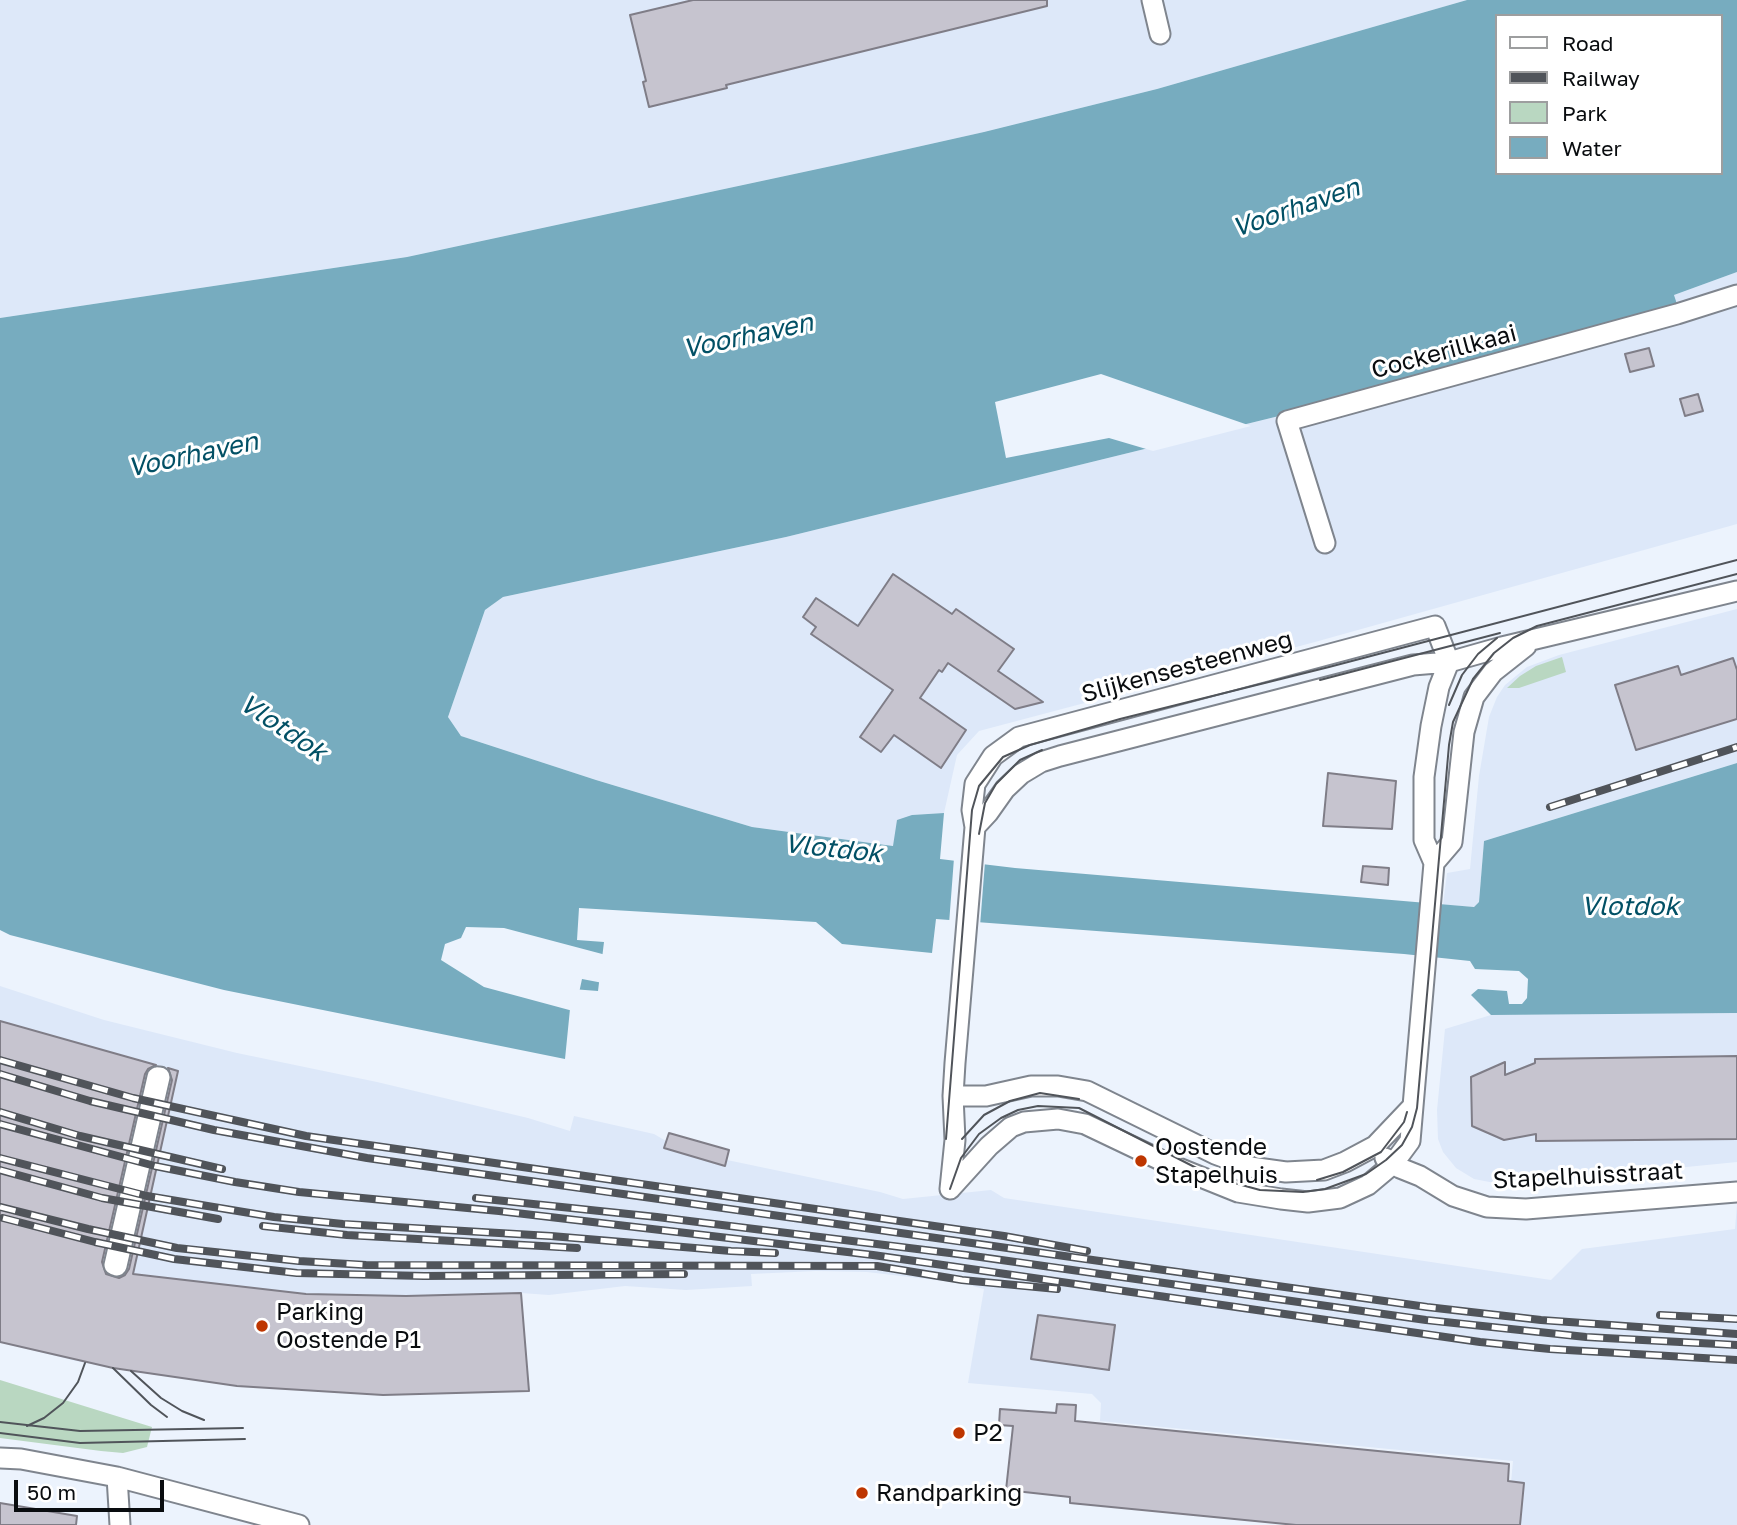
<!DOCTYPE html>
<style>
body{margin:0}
#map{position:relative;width:1737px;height:1525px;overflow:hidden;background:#ecf3fd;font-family:"Golos Text",sans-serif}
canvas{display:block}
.legend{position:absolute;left:1495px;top:14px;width:228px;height:161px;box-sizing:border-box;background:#fff;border:2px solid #9d9e9f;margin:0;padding:9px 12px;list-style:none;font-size:21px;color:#090c0f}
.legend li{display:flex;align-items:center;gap:14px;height:35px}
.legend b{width:35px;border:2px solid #9d9e9f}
.scale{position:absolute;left:14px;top:1480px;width:150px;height:32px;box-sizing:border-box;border:4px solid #090c0f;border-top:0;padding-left:9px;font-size:21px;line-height:24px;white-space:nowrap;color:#090c0f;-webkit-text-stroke:5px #fff;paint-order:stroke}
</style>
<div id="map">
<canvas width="1737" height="1525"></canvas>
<ul class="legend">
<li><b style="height:9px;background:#fff"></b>Road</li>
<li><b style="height:9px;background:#50545a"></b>Railway</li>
<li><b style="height:19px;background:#b9d7c1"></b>Park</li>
<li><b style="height:19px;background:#77acbf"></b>Water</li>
</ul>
<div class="scale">50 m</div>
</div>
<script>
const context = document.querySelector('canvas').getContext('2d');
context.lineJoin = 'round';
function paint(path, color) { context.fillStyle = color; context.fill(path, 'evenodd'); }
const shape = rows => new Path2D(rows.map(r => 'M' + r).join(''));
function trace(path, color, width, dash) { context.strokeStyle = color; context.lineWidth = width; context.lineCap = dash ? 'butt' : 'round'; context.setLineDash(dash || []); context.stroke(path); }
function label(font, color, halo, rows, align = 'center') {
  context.font = font + ' "Golos Text",sans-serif'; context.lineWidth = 6; context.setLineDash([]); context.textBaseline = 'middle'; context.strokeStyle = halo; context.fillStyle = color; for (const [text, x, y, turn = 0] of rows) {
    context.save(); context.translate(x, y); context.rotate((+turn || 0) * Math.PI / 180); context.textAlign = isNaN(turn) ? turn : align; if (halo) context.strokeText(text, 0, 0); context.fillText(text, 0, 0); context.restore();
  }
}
const built = shape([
 [0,0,1467,0,1157,89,984,132,841,164,407,257,0,318],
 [1737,272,1737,524,1315,642,979,731,957,755,944,813,912,815,894,846,752,827,596,780,461,736,448,717,485,610,503,597,786,537,1279,416,1679,309,1674,295],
 [1737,609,1737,763,1484,841,1479,902,1474,907,1443,905,1447,873,1470,869,1479,776,1489,717,1497,697,1505,685,1527,667,1559,655],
 [0,986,104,1020,237,1053,377,1082,528,1118,570,1131,574,1116,654,1134,666,1141,669,1133,729,1150,727,1160,880,1192,903,1199,991,1190,1004,1198,1551,1280,1582,1249,1735,1229,1737,1205,1737,1525,1507,1525,1513,1461,1100,1421,1101,1403,1092,1394,968,1383,984,1289,961,1283,867,1272,816,1271,751,1274,752,1286,686,1290,625,1286,549,1295,521,1293,435,1296,306,1294,134,1274,135,1316,131,1371,76,1361,0,1342],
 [1737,1013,1737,1162,1505,1185,1474,1179,1456,1168,1443,1152,1438,1139,1437,1110,1445,1029,1491,1015]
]);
const green = shape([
 [1562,657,1566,672,1519,688,1507,688,1520,676,1536,666],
 [0,1380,152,1427,147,1447,123,1453,101,1451,0,1438]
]);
const water = shape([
 [1467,0,1737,0,1737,272,1674,295,1679,310,1279,416,786,537,503,597,485,610,448,717,461,736,596,780,752,827,893,846,897,820,912,815,944,813,940,859,1015,868,1474,907,1479,902,1484,841,1737,763,1737,1013,1491,1015,1471,995,1478,989,1507,991,1509,1004,1522,1004,1527,998,1528,979,1519,971,1475,969,1470,961,1404,954,936,919,932,953,842,944,816,922,579,908,577,940,604,942,598,991,572,989,565,1059,224,990,10,935,0,930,0,318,407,257,841,164,984,132,1157,89],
 [1497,16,1721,16,1721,173,1497,173]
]);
const pier = shape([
 [1101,374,1251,426,1153,451,1109,438,1006,458,995,402],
 [954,858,985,862,980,926,949,924],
 [466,927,504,928,606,955,603,983,582,979,579,993,575,993,573,1011,484,987,441,960,445,944,461,938]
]);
const building = shape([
 [693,0,1047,0,1047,6,726,85,727,88,649,107,643,82,646,81,630,15,693,0],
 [1649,348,1654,366,1630,372,1625,354,1649,348],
 [1698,394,1703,411,1685,416,1680,399,1698,394],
 [893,574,952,614,956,609,1014,649,998,671,1043,702,1015,709,948,663,942,672,939,670,920,698,966,730,941,768,894,735,881,752,860,737,893,690,811,634,816,627,803,617,816,598,858,626,893,574],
 [1733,658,1737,670,1737,719,1636,750,1615,685,1678,666,1681,675,1733,658],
 [1328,773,1396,781,1392,829,1323,826,1328,773],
 [1363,866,1389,868,1388,885,1361,882,1363,866],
 [0,1021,156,1065,148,1069,145,1074,102,1262,106,1274,119,1278,125,1275,129,1269,172,1080,168,1068,178,1071,133,1274,306,1294,406,1296,521,1293,529,1391,383,1395,237,1386,113,1368,0,1342,0,1021],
 [1737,1056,1737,1139,1536,1141,1536,1134,1504,1140,1472,1126,1471,1077,1505,1062,1505,1075,1535,1063,1535,1059,1737,1056],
 [669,1133,729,1150,725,1166,664,1148,669,1133],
 [1038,1315,1115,1325,1109,1370,1031,1359,1038,1315],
 [1057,1404,1076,1405,1075,1421,1509,1464,1508,1481,1524,1483,1520,1525,1296,1525,1070,1503,1070,1497,1006,1490,1013,1426,999,1425,1000,1409,1056,1413,1057,1404],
 [0,1503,77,1516,76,1525,0,1525,0,1503]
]);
const minor = shape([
 [1152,0,1160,34],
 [1325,543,1287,421,1677,314,1737,295],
 [975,827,988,813,1005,789,1021,774,1041,762,1060,756,1413,665,1449,662,1502,647,1737,591],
 [1434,863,1452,842,1464,732,1474,697,1493,672,1526,646],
 [157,1077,160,1077,157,1090,117,1266,114,1265,157,1077],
 [953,1096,986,1096,1031,1086,1058,1086,1087,1091,1215,1154,1250,1167,1286,1172,1324,1170,1345,1162,1375,1146,1413,1106],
 [1385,1158,1400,1168,1420,1176,1453,1196,1487,1207,1526,1209,1737,1192],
 [950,1189,989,1146,1011,1127,1024,1122,1058,1119,1085,1124,1171,1165,1238,1192,1281,1199,1308,1202,1340,1198,1368,1185,1393,1164,1410,1141,1434,863,1424,840,1424,777,1431,726,1439,687,1449,662],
 [950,1189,955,1140,953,1096,955,1063,975,827,972,810,975,784,993,756,1019,737,1435,626,1449,662],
 [0,1458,21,1459,117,1477,299,1525],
 [117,1477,120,1525]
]);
const tram = shape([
 [1320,680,1500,633],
 [1449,705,1462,675,1478,654,1497,638],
 [979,834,985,803,996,784,1020,760,1042,750],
 [946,1139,972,810,979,786,1003,757,1030,745,1120,719,1329,667,1737,560],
 [962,1139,984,1115,1010,1101,1040,1093,1079,1099],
 [1317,1180,1343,1172,1381,1152,1404,1122,1407,1112],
 [950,1189,961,1158,979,1134,1001,1118,1018,1110,1038,1106,1079,1108,1216,1178,1260,1190,1303,1192,1325,1189,1366,1174,1386,1160,1402,1145,1412,1127,1417,1108,1449,745,1453,722,1473,679,1494,653,1513,638,1537,626,1737,574],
 [113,1368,151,1405,167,1417],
 [131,1371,161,1398,182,1411,204,1420],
 [0,1422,80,1431,243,1428],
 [27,1426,44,1418,63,1403,78,1382,85,1363],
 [0,1433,80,1443,245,1439]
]);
const rail = shape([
 [1550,807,1737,747],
 [0,1060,133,1098,306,1136,1004,1236,1087,1251],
 [0,1074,90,1101,214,1130,367,1158,1427,1307,1541,1320,1737,1334],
 [0,1112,80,1136,222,1169],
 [0,1124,155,1166,235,1182,299,1192,499,1211,873,1255,1480,1342,1550,1349,1737,1360],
 [0,1158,147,1196,274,1217,343,1224,551,1236,731,1251,775,1253],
 [0,1170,102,1198,218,1219],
 [476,1198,657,1217,966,1255,1426,1320,1586,1337,1737,1345],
 [0,1207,88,1229,177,1248,299,1261,366,1265,877,1266,962,1280,1057,1289],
 [3,1218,95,1242,174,1259,297,1273,424,1276,684,1274],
 [263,1226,347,1235,577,1248],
 [1660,1315,1737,1319]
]);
const markers = [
 [1141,1161,7,"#be3600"],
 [262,1326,7,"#be3600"],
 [959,1433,7,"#be3600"],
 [862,1493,7,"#be3600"]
];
const streetNames = [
 ["Cockerillkaai",1444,352,-15],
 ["Slijkensesteenweg",1187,667,-15],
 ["Stapelhuisstraat",1588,1176,-3]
];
const poiNames = [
 ["Oostende",1155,1147],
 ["Stapelhuis",1155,1175],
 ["Parking",276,1312],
 ["Oostende P1",276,1340],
 ["P2",973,1433],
 ["Randparking",876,1493]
];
const waterNames = [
 ["Voorhaven",1296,208,-19],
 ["Voorhaven",748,336,-12],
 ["Voorhaven",193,455,-12],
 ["Vlotdok",283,728,34],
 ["Vlotdok",833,849,6],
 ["Vlotdok",1630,907]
];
paint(built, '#dde8f9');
paint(green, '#b9d7c1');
paint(water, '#77acbf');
paint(pier, '#ecf3fd');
paint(building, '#c6c4cf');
trace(building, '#7f7d87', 2);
trace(minor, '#7f858e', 23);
trace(minor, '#fff', 19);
trace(tram, '#50545a', 2);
trace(rail, '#50545a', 8);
trace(rail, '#fff', 5, [16]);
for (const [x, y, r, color] of markers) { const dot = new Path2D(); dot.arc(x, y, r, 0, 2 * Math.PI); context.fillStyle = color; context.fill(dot); trace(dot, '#fff', 2.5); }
label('24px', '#090c0f', '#fff', streetNames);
label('24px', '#090c0f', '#fff', poiNames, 'left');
label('italic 26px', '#025065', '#fff', waterNames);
</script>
